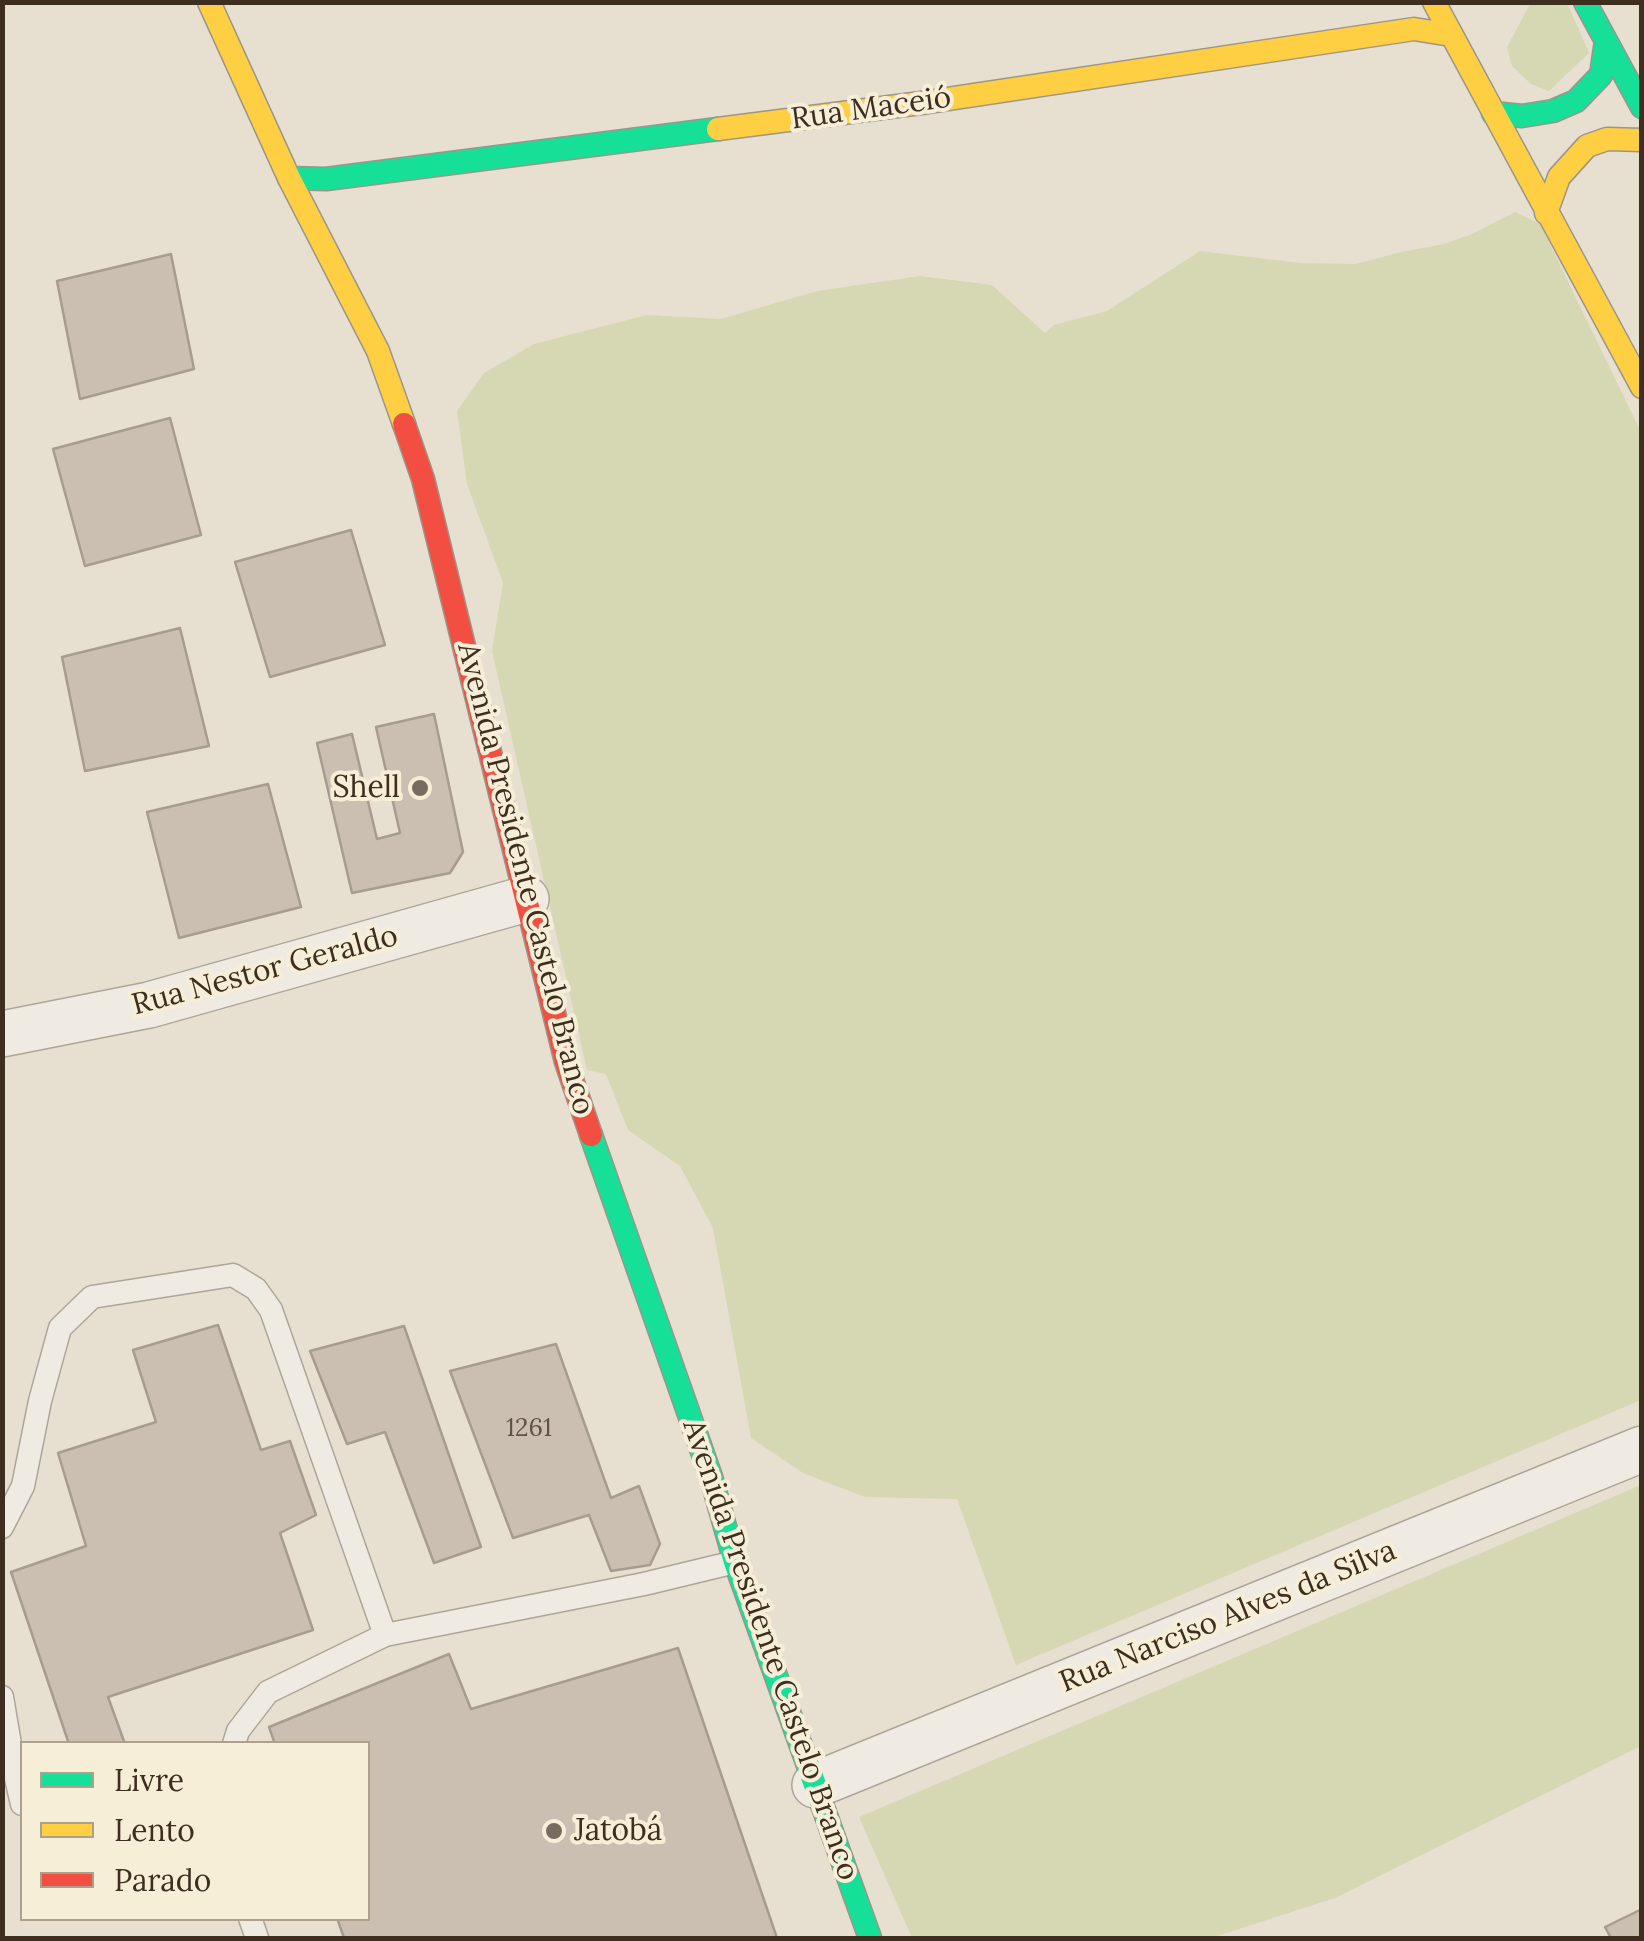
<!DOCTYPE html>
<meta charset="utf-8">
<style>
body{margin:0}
#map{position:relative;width:1644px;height:1941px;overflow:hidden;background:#e7e0d1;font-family:Lora,serif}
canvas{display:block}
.frame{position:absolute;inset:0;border:5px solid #3d2e20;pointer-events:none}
.legend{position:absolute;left:20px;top:1741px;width:350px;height:180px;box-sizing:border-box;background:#f7eed8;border:2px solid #ada18e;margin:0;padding:12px 18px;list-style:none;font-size:30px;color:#3d2e20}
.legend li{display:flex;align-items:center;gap:20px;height:50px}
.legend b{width:50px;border:2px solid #ada18e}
</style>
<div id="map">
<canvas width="1644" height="1941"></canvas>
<div class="frame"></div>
<ul class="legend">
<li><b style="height:12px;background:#16e098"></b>Livre</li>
<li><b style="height:12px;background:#ffcf43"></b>Lento</li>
<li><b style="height:12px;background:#f24e42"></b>Parado</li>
</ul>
</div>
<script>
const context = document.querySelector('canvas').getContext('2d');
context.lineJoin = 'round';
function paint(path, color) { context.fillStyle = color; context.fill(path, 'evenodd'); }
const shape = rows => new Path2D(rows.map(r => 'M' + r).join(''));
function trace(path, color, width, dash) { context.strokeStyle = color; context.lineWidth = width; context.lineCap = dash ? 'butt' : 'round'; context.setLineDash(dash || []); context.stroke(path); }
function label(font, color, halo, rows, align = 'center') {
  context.font = font + ' Lora,serif'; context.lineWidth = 8; context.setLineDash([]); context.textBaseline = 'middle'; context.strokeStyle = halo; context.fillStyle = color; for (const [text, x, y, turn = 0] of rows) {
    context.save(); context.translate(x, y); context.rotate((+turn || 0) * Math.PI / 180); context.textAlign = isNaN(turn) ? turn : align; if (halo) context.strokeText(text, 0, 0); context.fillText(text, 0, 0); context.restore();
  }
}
const green = shape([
 [1531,2,1567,3,1589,53,1549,91,1531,84,1512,66,1507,47],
 [1515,212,1540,224,1641,432,1641,1400,1016,1665,957,1499,865,1497,803,1473,751,1438,713,1228,680,1166,628,1130,606,1074,587,1070,492,651,503,583,467,484,457,411,484,373,534,344,647,315,721,319,817,291,920,276,992,285,1045,333,1054,325,1107,311,1200,251,1300,263,1356,264,1401,252,1444,244,1472,234],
 [1641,1485,1641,1746,1335,1898,1211,1938,912,1938,859,1817]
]);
const building = shape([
 [171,254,194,369,80,399,57,281,171,254],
 [170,418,201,535,85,566,53,449,170,418],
 [351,530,385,645,270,677,235,562,351,530],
 [180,628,209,746,85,771,62,657,180,628],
 [434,714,463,852,450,873,352,893,317,743,352,734,377,839,400,833,376,727,434,714],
 [268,784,301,907,179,938,147,812,268,784],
 [218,1325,261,1450,290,1441,316,1515,280,1533,313,1630,108,1697,125,1744,69,1744,11,1572,86,1546,58,1453,156,1422,133,1350,218,1325],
 [404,1326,481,1547,434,1563,385,1432,347,1444,310,1351,404,1326],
 [556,1344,611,1498,639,1486,660,1544,650,1565,611,1571,589,1515,513,1538,450,1371,556,1344],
 [678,1648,777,1938,344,1938,337,1918,368,1918,368,1744,275,1744,269,1727,449,1654,471,1709,678,1648],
 [1642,1909,1642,1938,1611,1938,1605,1927,1642,1909]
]);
const lane = shape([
 [2,1527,23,1486,40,1401,60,1328,92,1297,233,1275,256,1289,271,1310,385,1635],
 [2,1697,15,1774,22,1804],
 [234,1744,238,1731,268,1692,385,1635,644,1584,735,1562],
 [250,1918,257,1938]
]);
const street = shape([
 [2,1034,149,1005,526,899],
 [815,1785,1642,1449]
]);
const fast = shape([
 [1585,2,1642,107],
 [1493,113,1522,116,1553,111,1576,101,1601,75,1606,41],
 [289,178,326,179,718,129],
 [591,1135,711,1477,735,1562,870,1938]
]);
const slow = shape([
 [209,2,289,178,378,351,404,424],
 [1434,2,1642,387],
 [718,129,921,103,1414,29,1451,35],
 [1546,213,1559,177,1587,146,1607,139,1642,140]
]);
const jam = shape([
 [404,424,423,479,566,1062,591,1135]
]);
const markers = [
 [420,788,10,"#786c5e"],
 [554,1831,10,"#786c5e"]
];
const numberNames = [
 ["1261",529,1429]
];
const streetNames = [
 ["Rua Maceió",871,109,-8],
 ["Avenida Presidente Castelo Branco",525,879,76],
 ["Rua Nestor Geraldo",265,971,-15],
 ["Rua Narciso Alves da Silva",1228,1617,-22],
 ["Avenida Presidente Castelo Branco",770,1650,71]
];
const poiNames = [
 ["Shell",400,788],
 ["Jatobá",574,1831,"left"]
];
paint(green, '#d6d7b3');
paint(building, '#cbbfb2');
trace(building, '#a89c90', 2.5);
trace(lane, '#ada599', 25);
trace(street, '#ada599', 48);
trace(fast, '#9c958a', 25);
trace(slow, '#9c958a', 25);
trace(jam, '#9c958a', 25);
trace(lane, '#efebe3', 22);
trace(street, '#efebe3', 45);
trace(fast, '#16e098', 22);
trace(slow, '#ffcf43', 22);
trace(jam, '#f24e42', 22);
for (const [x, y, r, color] of markers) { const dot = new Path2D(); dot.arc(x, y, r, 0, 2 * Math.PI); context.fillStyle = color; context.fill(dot); trace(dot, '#f7eed8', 4); }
label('25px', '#605244', null, numberNames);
label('30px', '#3d2e20', '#f7eed8', streetNames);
label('30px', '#3d2e20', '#f7eed8', poiNames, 'right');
</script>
